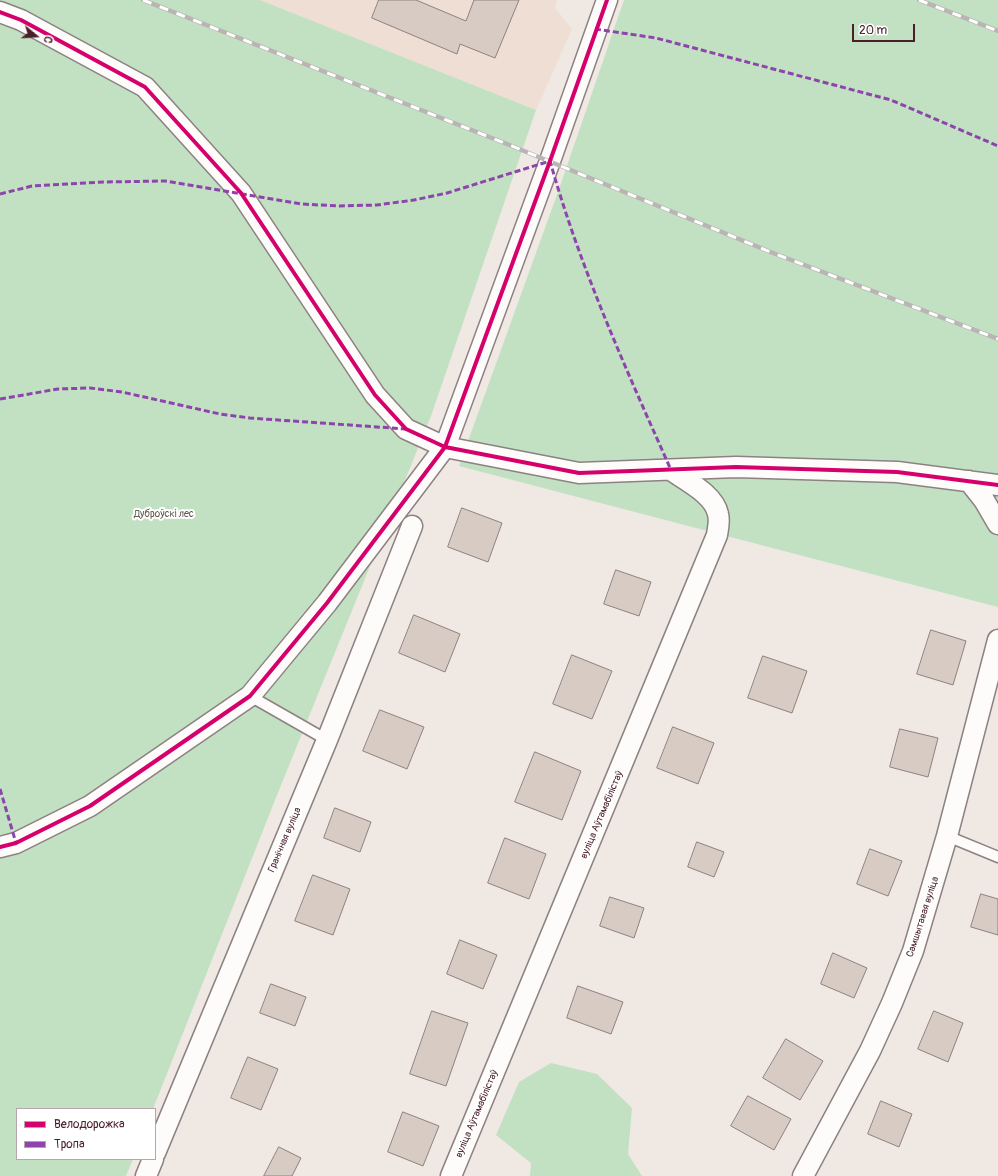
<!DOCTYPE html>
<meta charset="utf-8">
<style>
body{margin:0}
#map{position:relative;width:998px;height:1176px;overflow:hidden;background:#f0e8e3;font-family:Pangolin,sans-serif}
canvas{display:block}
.legend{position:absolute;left:16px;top:1108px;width:140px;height:52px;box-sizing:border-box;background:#fff;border:1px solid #b7a5aa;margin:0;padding:5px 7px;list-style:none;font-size:12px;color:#4a1f2b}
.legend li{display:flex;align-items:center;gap:8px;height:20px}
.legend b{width:20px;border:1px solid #b7a5aa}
.north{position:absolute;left:16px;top:16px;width:40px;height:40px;-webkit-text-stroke:3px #fff;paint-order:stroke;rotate:108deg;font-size:11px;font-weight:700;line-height:16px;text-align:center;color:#4a1f2b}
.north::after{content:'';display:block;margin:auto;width:14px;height:18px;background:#4a1f2b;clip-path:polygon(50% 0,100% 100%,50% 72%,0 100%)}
.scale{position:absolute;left:852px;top:24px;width:63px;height:18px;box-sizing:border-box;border:2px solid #4a1f2b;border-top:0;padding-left:5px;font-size:12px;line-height:14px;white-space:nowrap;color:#4a1f2b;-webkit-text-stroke:3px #fff;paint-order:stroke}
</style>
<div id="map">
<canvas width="998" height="1176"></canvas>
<ul class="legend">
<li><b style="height:5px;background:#d6006c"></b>Велодорожка</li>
<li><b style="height:5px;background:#8e44ad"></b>Тропа</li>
</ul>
<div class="north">С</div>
<div class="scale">20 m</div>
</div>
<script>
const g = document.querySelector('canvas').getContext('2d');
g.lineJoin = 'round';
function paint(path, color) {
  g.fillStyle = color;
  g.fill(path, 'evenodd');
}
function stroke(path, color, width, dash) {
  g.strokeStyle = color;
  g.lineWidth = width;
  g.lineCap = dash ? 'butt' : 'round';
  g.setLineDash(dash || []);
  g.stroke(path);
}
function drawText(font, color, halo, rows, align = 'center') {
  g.font = font + ' Pangolin,sans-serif';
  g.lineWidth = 4;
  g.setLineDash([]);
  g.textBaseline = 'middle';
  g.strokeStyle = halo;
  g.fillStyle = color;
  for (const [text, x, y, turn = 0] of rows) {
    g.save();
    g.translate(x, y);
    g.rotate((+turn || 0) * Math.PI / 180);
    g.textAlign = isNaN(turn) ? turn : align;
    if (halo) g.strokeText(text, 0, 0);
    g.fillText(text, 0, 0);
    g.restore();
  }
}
paint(new Path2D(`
 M260 0H557L555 8 572 29 536 110Z`), '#efded4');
paint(new Path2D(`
 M0 0H260L536 110 431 416 275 800 153 1109H17V1159H133L126 1176H0Z
 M624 0H998V607L459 466 558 192Z
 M551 1063 597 1074 632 1108 628 1154 642 1176H530L531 1163 496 1135 519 1082Z`), '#c1e1c2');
const building = new Path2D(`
 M379 0H416L466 21 474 0H519L495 58 460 44 457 54 372 18Z
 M462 508 502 523 488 562 448 547Z
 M616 570 651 582 639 616 604 604Z
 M414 615 460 634 445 672 399 653Z
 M931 630 966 641 953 685 917 674Z
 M572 655 612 671 592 719 553 704Z
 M763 656 807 671 792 713 748 698Z
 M380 710 424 727 407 769 363 751Z
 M673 727 714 743 698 784 657 768Z
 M900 729 938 738 928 777 890 767Z
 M535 752 581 771 562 820 515 802Z
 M335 808 371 822 360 852 324 838Z
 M505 838 546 854 529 899 488 883Z
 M697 842 724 852 714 877 688 867Z
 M870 849 902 861 888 896 857 884Z
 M313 875 350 889 333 935 295 921Z
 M981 894 998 899V935L971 927Z
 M610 897 644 908 634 938 600 926Z
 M460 940 497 955 483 989 447 974Z
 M833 953 867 968 854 998 821 984Z
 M271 984 306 997 295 1026 260 1013Z
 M578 986 623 1002 611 1034 567 1018Z
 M432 1011 468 1023 446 1086 410 1074Z
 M934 1011 963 1023 948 1062 918 1049Z
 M786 1039 823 1061 800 1100 763 1078Z
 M248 1057 278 1069 261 1110 231 1098Z
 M748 1096 791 1119 774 1150 731 1126Z
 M881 1101 912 1114 899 1147 868 1134Z
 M403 1112 439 1126 423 1166 388 1152Z
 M279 1147 301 1158 292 1176H264Z`);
paint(building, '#d8cbc3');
stroke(building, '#8d8181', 1);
const service = new Path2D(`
 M250 696 327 740
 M947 836 998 857`);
const minor = new Path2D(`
 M0 12 21 20 145 87 241 193 375 395 406 429 445 447 579 473 736 467 897 472 998 485
 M969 481 984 500 998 524
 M0 847 16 843 90 806 250 696 327 603 445 447 550 161 607 0
 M155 1153 327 740 412 526
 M146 1176 153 1159
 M451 1176 717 535C718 528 720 521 718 514 714 494 686 481 671 470
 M803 1176 870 1051 892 1003 913 951 947 836 998 640`);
stroke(service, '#8d8181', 13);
stroke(minor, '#8d8181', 23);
stroke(service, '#fdfcfb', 10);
stroke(minor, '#fdfcfb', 20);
const rail = new Path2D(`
 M143 0 507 144 773 253 998 339
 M919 0 998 31`);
stroke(rail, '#bab4b5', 4.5);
stroke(rail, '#fff', 3, [9]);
stroke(new Path2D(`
 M595 29 656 38 891 100 998 146
 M0 194 32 186 104 182 165 181 301 204 339 206 377 205 414 200 447 193 550 161C580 268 626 369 671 470
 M0 399 58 389 90 388 122 392 220 414 250 418 406 429
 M0 789 16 843`), '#8e44ad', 3, [6, 3]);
stroke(new Path2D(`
 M0 12 21 20 145 87 241 193 375 395 406 429 445 447 579 473 736 467 897 472 998 485
 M0 847 16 843 90 806 250 696 327 603 445 447 550 161 607 0`), '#d6006c', 4);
drawText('10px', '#625850', '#fff', [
 ["Дуброўскі лес",164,514]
]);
drawText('10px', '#4a1f2b', '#fff', [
 ["вуліца Аўтамабілістаў",602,815,-67],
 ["Гранічная вуліца",285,840,-67],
 ["Самшытавая вуліца",923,917,-72],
 ["вуліца Аўтамабілістаў",477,1114,-67]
]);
</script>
